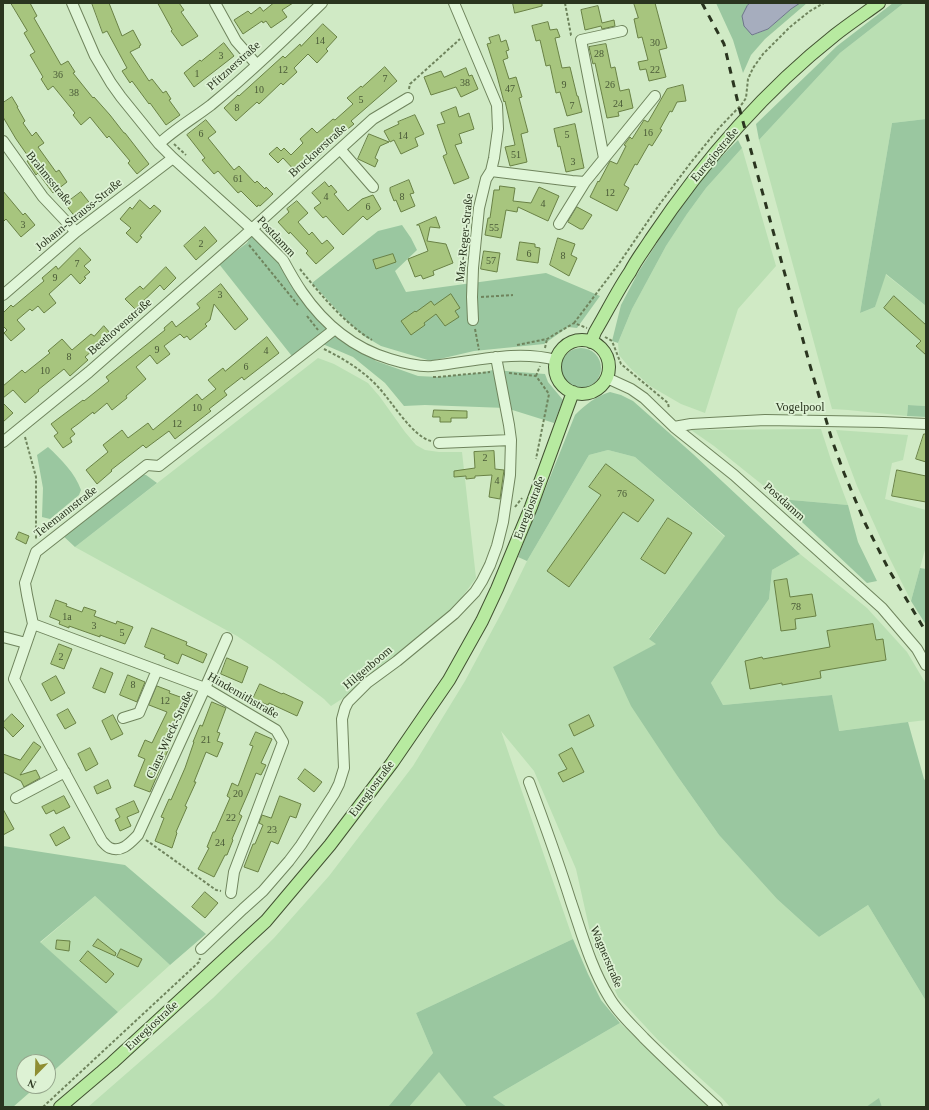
<!DOCTYPE html>
<meta charset="utf-8">
<style>
body{margin:0}
#map{position:relative;width:929px;height:1110px;overflow:hidden;background:#d0eac5;font-family:Georgia,serif}
canvas{display:block}
.frame{position:absolute;inset:0;border:4px solid #2a351f;pointer-events:none}
.north{position:absolute;left:16px;top:1054px;width:40px;height:40px;box-sizing:border-box;background:#ddf2d4;border:1px solid #95a68c;border-radius:50%;rotate:203deg;font-size:11px;font-weight:700;line-height:16px;text-align:center;color:#2a351f}
.north::after{content:'';display:block;margin:auto;width:14px;height:18px;background:#8e8e32;clip-path:polygon(50% 0,100% 100%,50% 72%,0 100%)}
</style>
<div id="map">
<canvas width="929" height="1110"></canvas>
<div class="frame"></div>
<div class="north">N</div>
</div>
<script>
const g = document.querySelector('canvas').getContext('2d');
g.lineJoin = 'round';
function paint(path, color) {
  g.fillStyle = color;
  g.fill(path, 'evenodd');
}
function stroke(path, color, width, dash) {
  g.strokeStyle = color;
  g.lineWidth = width;
  g.lineCap = dash ? 'butt' : 'round';
  g.setLineDash(dash || []);
  g.stroke(path);
}
function drawText(font, color, halo, rows, align = 'center') {
  g.font = font + ' Georgia,serif';
  g.lineWidth = 3.5;
  g.setLineDash([]);
  g.textBaseline = 'middle';
  g.strokeStyle = halo;
  g.fillStyle = color;
  for (const [text, x, y, turn = 0] of rows) {
    g.save();
    g.translate(x, y);
    g.rotate((+turn || 0) * Math.PI / 180);
    g.textAlign = isNaN(turn) ? turn : align;
    if (halo) g.strokeText(text, 0, 0);
    g.fillText(text, 0, 0);
    g.restore();
  }
}
paint(new Path2D(`
 M904 3H926V119L892 123 860 313 875 307 885 274 926 306V406L908 405 907 416 848 410 832 409 759 140 840 53Z
 M742 148 776 266 738 309 705 413 681 404 650 386 629 367 619 355 618 343 632 309 666 246 687 214 706 188Z
 M318 358 334 364 368 383 380 397 405 432 416 445 425 450 439 452H462L476 578 457 604 430 627 362 681 345 697 331 706 324 699 274 661 237 636 75 547Z
 M821 429 831 460 848 505 780 499 714 446 691 430Z
 M836 430 908 435 903 460 892 463 885 499 926 510V546L911 601 889 557 857 486Z
 M608 450 635 457 725 537 649 638 657 644 614 667 678 777 719 835 777 899 819 937 868 905 926 1001V1107H882L879 1099 866 1107H730L722 1098 658 1040 618 997 591 936 576 869 534 771 501 731 573 939 416 1013 433 1053 388 1107H88L213 998 274 938 329 876 413 766 465 681 503 610 527 561 589 455Z
 M800 554 867 608 907 652 926 684V720L838 731 832 695 723 705 711 683 769 599 772 570Z
 M95 896 170 965 118 1012 40 943Z
 M620 1023 710 1107H507L493 1097Z
 M439 1071 467 1107H409Z`), '#badfb3');
paint(new Path2D(`
 M716 3H750L747 6 753 35 768 29 791 9 800 3H807L765 39 751 55 743 73 733 40Z
 M893 3H904L840 53 759 140 756 124 837 46Z
 M926 119V306L886 274 875 307 860 313 892 123Z
 M738 140 742 148 706 188 687 214 666 246 632 309 620 338 618 343 612 341 621 305 639 271 678 210 710 168Z
 M402 225 411 238 417 250 395 271 406 292 546 273 600 296 577 328 568 327 544 344 474 351 431 361 381 346 364 336 346 320 312 283 378 231Z
 M254 231 335 329 358 348 376 361 418 376 438 377 480 373 493 370 545 374 548 382 563 400 554 423 506 408 425 405 404 406 385 383 353 357 318 342 295 360 219 264 247 243Z
 M561 368a20 20 0 1 1 40 0a20 20 0 1 1-40 0Z
 M610 392 621 395 633 401 693 454 800 554 772 570 769 599 711 683 723 705 832 695 839 731 908 722 924 779 926 781V1001L868 905 819 937 777 899 719 835 678 777 631 706 613 667 656 644 649 639 725 536 635 457 608 450 589 455 527 561 518 557 575 415C585 405 596 396 610 392Z
 M908 405 926 406V417L907 416Z
 M48 447C61 459 75 473 81 490L79 495 50 519 42 517 43 488 37 455Z
 M137 473 146 475 157 483 75 547 60 533Z
 M780 499 848 505 858 542 877 581 867 583 803 523Z
 M920 568 926 569V625L911 601Z
 M3 846 125 865 206 934 170 965 95 896 40 942 118 1012 48 1076V1062H24V1086H37L13 1107H3Z
 M573 939 588 974 601 1000 620 1023 493 1097 507 1107H467L439 1072 409 1107H388L433 1053 416 1013Z
 M879 1098 882 1107H866Z`), '#9ac7a0');
const water = new Path2D(`
 M750 3H800L791 9 768 29 752 35 744 26 742 16 747 6Z`);
paint(water, '#a6adbe');
stroke(water, '#6e758b', 1);
const building = new Path2D(`
 M11 3H30L37 16 34 18 61 65 68 61 75 72 73 73 93 98 94 97 110 115 124 133H125L149 164 137 174 128 163 130 161 109 136 107 138 90 117 81 125 73 115 75 113 53 86 48 90 41 79 43 77 30 55 35 52 24 33 27 31Z
 M92 3H109L122 36 133 30 141 45 139 46 140 47 130 52 149 81 152 79 163 93 166 91 171 99 169 100 180 115 166 125 150 103 149 104 132 81 130 83 122 71 127 68 107 31 103 33Z
 M158 3H179L184 10 181 12 198 36 182 46 171 31 172 30Z
 M274 3H293L282 10 287 17 271 28 266 21 263 23 262 21 243 34 234 20 248 11 251 14 260 7 263 11Z
 M513 3H542V6L515 13Z
 M634 3H655L667 48 659 50 666 77 649 81 646 69 640 70 638 62 648 60 642 37 638 38 634 19 638 18Z
 M598 6 602 23 614 20 615 26 602 29 601 26 585 30 581 10Z
 M548 22 550 30 557 29 560 37 555 38 562 68 570 67 577 96H578L582 112 567 116 560 92 556 93 550 65 546 66 540 40 536 41 532 26Z
 M323 24 337 37 326 49 328 51 317 63 308 54 294 68 297 72 283 85 281 83 259 104 257 102 236 121 224 108 238 95 239 96 283 56 285 58 300 44 301 46Z
 M499 35 501 42 506 40 509 50 506 51 508 58 503 60 509 79 516 77 522 97 519 98 528 132 521 134 527 162 510 166 505 147 515 145 505 101 504 102 496 72 487 44 491 43 489 38Z
 M224 43 234 56 194 87 184 73 200 60 201 61Z
 M606 44 611 68 615 67 620 91 629 89 633 108 618 112 619 116 607 118 595 63 593 64 589 47Z
 M385 67 397 81 351 121 354 124 344 132 343 131 327 145 329 147 317 158 316 157 298 174 283 158 278 163 269 154 277 147 281 151 284 148 291 155 303 143 300 139 312 128 317 133 333 119 335 120 353 104 347 98 361 86 362 87Z
 M466 68 469 76 472 75 478 89 461 97 456 87 431 95 424 77 441 71 444 77Z
 M683 85 686 101 677 102 672 112 670 111 660 129 662 130 652 146 649 144 637 165 635 164 624 185 629 188 617 211 590 197 598 181 599 182 609 163 610 161 617 164 626 146 624 145 630 137 632 139 644 120 648 122 667 89Z
 M12 97 18 107H17L25 121 23 123 32 136 36 132 44 143 38 147 56 172 59 170 67 182 53 193 38 173 36 175 27 161 30 159 16 139 3 117V103Z
 M456 107 459 117 469 113 474 129 459 134 462 143 455 145 469 178 454 184 443 156 447 154 437 125 445 123 441 113Z
 M415 115 424 134 415 138 418 146 401 154 394 140 390 142 384 131 399 124 398 122Z
 M206 120 216 132 208 138 234 170 239 166 255 183 257 181 265 189 266 187 273 194 260 206 258 205 257 207 241 191 238 193 218 171 214 174 202 160 205 158 187 135Z
 M575 124 584 168 566 172 560 146 558 147 554 129Z
 M369 134 389 142 380 146 375 158 378 160 375 167 358 159Z
 M409 180 414 193 410 194 415 206 401 212 396 200 394 201 390 191V188Z
 M325 182 329 187 331 185 337 192 334 194 348 211 362 199 373 195 381 209 367 220 363 216 343 235 326 216 323 218 314 208 321 203 312 193Z
 M500 186 515 188 513 201 531 203 539 187 559 196 548 221 518 207 517 212 506 210 501 238 485 235 488 218H490L494 190H499Z
 M3 191 23 215 25 213 35 225 21 237 6 219 3 222Z
 M81 192 92 206 76 218 65 204Z
 M140 200 150 209 154 205 161 211 140 236 142 237 137 243 126 233 131 228 120 219 130 207 132 209Z
 M297 201 308 213 298 222 309 235 312 232 322 244 327 240 334 248 316 264 306 253 308 251 290 232 289 234 278 222 289 212 287 209Z
 M577 207 592 215 583 229H580L568 222Z
 M436 217 440 228 430 227 427 241 446 244 453 263 433 271 434 275 423 279 421 275 415 277 408 259 428 251 419 225H417Z
 M205 227 217 241 196 260 184 246Z
 M558 238 575 244 571 255 577 258 569 276 550 265Z
 M520 242 535 244V247L540 248 538 263 517 260Z
 M80 248 91 260 84 266 90 272 84 277 86 278 80 284 71 274 49 294 56 303 44 313 38 306 32 311 30 309 17 320 25 329 11 341 4 333 7 330 3 326V313L11 305 13 307 44 281 42 278 56 266 58 269Z
 M484 251 500 253 497 272 481 269Z
 M393 254 396 262 376 269 373 260Z
 M166 267 176 278 164 290 160 285 135 309 125 299 140 286 143 289Z
 M221 284 248 319 235 330 214 304 210 320 205 324 207 326 190 340 187 336 184 338 180 334 164 346 170 354 157 364 150 355 136 367 146 379 126 396 127 398 112 410 107 403 94 414 93 412 78 424 71 429 75 434 70 438 72 442 63 448 54 436 58 433 51 424 83 400 84 401 109 381 106 377 165 330 164 328 172 321 176 327 200 308 197 304Z
 M451 294 460 308 455 311 459 317 445 326 436 314 424 323 425 325 411 335 401 321 415 311 416 312 431 301 434 305Z
 M894 296 926 325V355L916 346 921 341 884 308Z
 M104 326 111 334 85 357 88 360 70 376 64 369 38 390 39 391 25 403 13 390 3 398V386L22 370 25 373 50 353 48 351 62 339 72 350 91 334 94 336Z
 M267 337 279 353 244 380 242 377 224 391 227 395 209 409 211 411 175 439 169 431 146 448 143 445 111 470 112 471 97 484 86 470 108 452 103 445 122 430 128 438 148 423 153 430 197 394 202 400 216 389 208 380 223 368 225 371Z
 M3 403 13 413 3 422Z
 M434 410 467 411V418H451V422H440V417H433Z
 M924 434H926V462L916 459Z
 M494 451 495 469 504 470 500 499 489 497 492 475 475 476V478L466 479V476L454 477V471L475 468 474 452Z
 M606 464 654 500 638 522 623 512 569 587 547 571 601 495 589 487Z
 M897 470 926 476V502L892 496Z
 M668 518 692 533 665 574 641 559Z
 M19 532 29 536 26 544 16 539Z
 M787 579 790 597 812 594 816 616 795 619 796 629 781 631 774 581Z
 M56 600 67 604 66 606 82 612 84 607 96 611 94 616 116 624 117 621 133 627 125 644 100 635V637L69 626V628L59 624 60 621 50 617Z
 M873 624 876 640 883 639 886 660 820 671 821 678 782 685V683L750 689 745 661 762 657 763 659 830 647 827 631Z
 M152 628 187 642 186 645 207 654 203 663 182 654 178 664 164 658 165 655 145 647Z
 M59 644 72 649 64 669 51 664Z
 M227 658 248 667 242 683 221 674Z
 M101 668 113 673 105 693 93 688Z
 M128 675 145 682 137 702 120 695Z
 M56 676 65 693 51 701 42 684Z
 M260 684 282 694 283 693 303 702 297 716 269 703 268 705 253 699Z
 M157 686 170 691 169 693 183 698 174 722 178 724 168 747 169 748 150 792 134 786 145 759 138 756 145 740 152 743 167 712 149 705Z
 M212 702 226 708 217 732 220 733 217 741 223 743 217 757 206 752 194 782H196L185 806 187 807 176 832 177 833 172 848 155 841 164 818 161 817 169 799 171 800 185 768 194 742H193L200 725 202 726Z
 M68 709 76 723 65 729 57 715Z
 M12 714 24 726 13 737 3 726V723Z
 M113 715 123 734 111 740 102 721Z
 M589 715 594 726 574 736 569 725Z
 M256 732 272 739 261 763 266 765 261 775 256 773 249 791 239 814 242 816 232 839 233 840 227 855H225L214 877 198 869 209 848 207 847 213 832H215L230 798 227 796 232 783 238 786 253 746 250 745Z
 M34 742 41 747 20 775 36 770 40 778 24 787 21 781 3 772V754L20 760Z
 M90 748 98 764 86 771 78 754Z
 M572 748 584 772 563 782 558 773 567 769 559 755Z
 M305 769 322 782 314 792 298 779Z
 M108 780 111 788 97 794 94 787Z
 M64 796 70 807 56 814 54 810 46 814 42 807Z
 M280 796 301 804 296 818 290 816 278 844 271 841 258 872 244 867 253 844H255L263 825 259 823 262 815 271 818Z
 M134 801 139 812 127 817 131 826 120 831 115 820 120 817 116 809Z
 M3 809 14 829 3 835Z
 M64 827 70 838 56 846 50 835Z
 M205 892 218 903 205 918 192 907Z
 M98 939 116 953 115 956 93 946Z
 M57 940 70 941 69 951 56 949Z
 M121 949 142 959 138 967 117 957Z
 M88 951 114 974 106 983 80 961Z`);
paint(building, '#a7c57e');
stroke(building, '#698145', 1);
const minor = new Path2D(`
 M72 3 95 56 111 83 121 97 159 144 173 158 254 231 283 260C289 271 295 282 302 292 324 324 353 348 390 359 403 363 418 367 432 366 473 362 515 349 556 360
 M215 3 236 41 257 65
 M454 3 497 105 498 129 494 158 491 171 486 179 479 208 473 268 472 297 473 320
 M3 141 43 197 76 232
 M159 144C175 129 194 118 211 105 250 73 286 38 322 3
 M340 149 373 187
 M604 158 581 40 622 31
 M491 171 572 181 585 182
 M559 224 585 182 655 96
 M3 295 76 232 173 158
 M607 378 631 389 644 398 674 427 734 475 882 608 917 649 926 665
 M674 427 691 424 765 420 882 422 926 424
 M3 442 89 372 243 237 373 119 408 98
 M439 443 511 440 509 425 496 357
 M33 624 205 688 276 730 283 742 234 872 231 893
 M3 637 26 643
 M227 638 205 688 138 835C131 842 122 853 110 848 107 847 104 843 102 841L14 679 33 624 27 595 25 583 36 552 147 465 159 466 335 329
 M123 718 139 713 157 670
 M529 782C544 822 558 861 571 902 582 934 591 968 609 997 618 1013 632 1025 644 1038 668 1062 692 1084 717 1107
 M16 798 65 772
 M201 949 243 909 263 891 289 861 301 845 334 794 339 784 344 768 342 719 345 708 348 702 367 683 397 661 454 614 475 592 482 581 490 565 497 546 503 522 510 475 511 440`);
const major = new Path2D(`
 M555 367a27 27 0 1 1 54 0a27 27 0 1 1-54 0Z
 M591 342 595 332C607 312 617 291 630 272 636 260 644 250 651 239 702 163 763 92 835 35 849 24 864 14 879 3
 M60 1107 112 1063 266 921 330 845 392 763 449 680 482 621 497 589 531 507 573 392`);
stroke(minor, '#6f845d', 12);
stroke(major, '#425231', 14);
stroke(new Path2D(`
 M565 3 571 35 573 36
 M409 89 410 84 460 39
 M174 144 186 155
 M249 245 298 305
 M300 269C320 294 345 324 372 340
 M481 297 513 295
 M307 316 318 330
 M574 323 618 265 659 205 692 161 719 128 742 104 746 98 748 79 753 68 763 54 790 27 810 11 824 3
 M475 329 479 350
 M605 337 612 341 621 364 668 403 669 409
 M517 345 547 339 574 323 587 328
 M545 348 547 339
 M324 349C344 359 364 371 379 388 393 403 412 436 431 441
 M509 373 536 376 549 394 536 459
 M536 376 540 366
 M433 377H438L490 372
 M25 437 36 477V539
 M515 507 522 498
 M146 840 216 890 221 891
 M43 1107 199 962 200 958`), '#6f845d', 2, [3, 2]);
stroke(minor, '#e0f6d8', 10);
stroke(major, '#b7eaa0', 12);
stroke(new Path2D(`
 M702 3 724 44 739 107 809 362 832 440 844 473 865 523 889 570 926 632`), '#2a351f', 3, [7, 7]);
drawText('10px', '#495937', null, [
 ["14",320,41],
 ["30",655,43],
 ["28",599,54],
 ["3",221,56],
 ["12",283,70],
 ["22",655,70],
 ["1",197,74],
 ["36",58,75],
 ["7",385,79],
 ["38",465,83],
 ["9",564,85],
 ["26",610,85],
 ["47",510,89],
 ["10",259,90],
 ["38",74,93],
 ["5",361,100],
 ["24",618,104],
 ["7",572,106],
 ["8",237,108],
 ["16",648,133],
 ["6",201,134],
 ["5",567,135],
 ["14",403,136],
 ["51",516,155],
 ["3",573,162],
 ["61",238,179],
 ["12",610,193],
 ["4",326,197],
 ["8",402,197],
 ["4",543,204],
 ["6",368,207],
 ["3",23,225],
 ["55",494,228],
 ["2",201,244],
 ["6",529,254],
 ["8",563,256],
 ["57",491,261],
 ["7",77,264],
 ["9",55,278],
 ["3",220,295],
 ["9",157,350],
 ["4",266,351],
 ["8",69,357],
 ["6",246,367],
 ["10",45,371],
 ["10",197,408],
 ["12",177,424],
 ["2",485,458],
 ["4",497,481],
 ["76",622,494],
 ["78",796,607],
 ["1a",67,617],
 ["3",94,626],
 ["5",122,633],
 ["2",61,657],
 ["8",133,685],
 ["12",165,701],
 ["21",206,740],
 ["20",238,794],
 ["22",231,818],
 ["23",272,830],
 ["24",220,843]
]);
drawText('12px', '#2a351f', '#ddf2d4', [
 ["Pfitznerstraße",234,66,-42],
 ["Brucknerstraße",318,151,-42],
 ["Euregiostraße",715,155,-50],
 ["Brahmsstraße",49,179,51],
 ["Johann-Strauss-Straße",79,215,-39],
 ["Postdamm",276,237,47],
 ["Max-Reger-Straße",465,238,-84],
 ["Beethovenstraße",120,327,-41],
 ["Vogelpool",800,408],
 ["Postdamm",784,502,42],
 ["Euregiostraße",530,508,-69],
 ["Telemannstraße",66,512,-38],
 ["Hilgenboom",368,668,-40],
 ["Hindemithstraße",243,696,30],
 ["Clara-Wieck-Straße",170,735,-65],
 ["Euregiostraße",372,789,-53],
 ["Wagnerstraße",606,957,67],
 ["Euregiostraße",152,1026,-43]
]);
</script>
